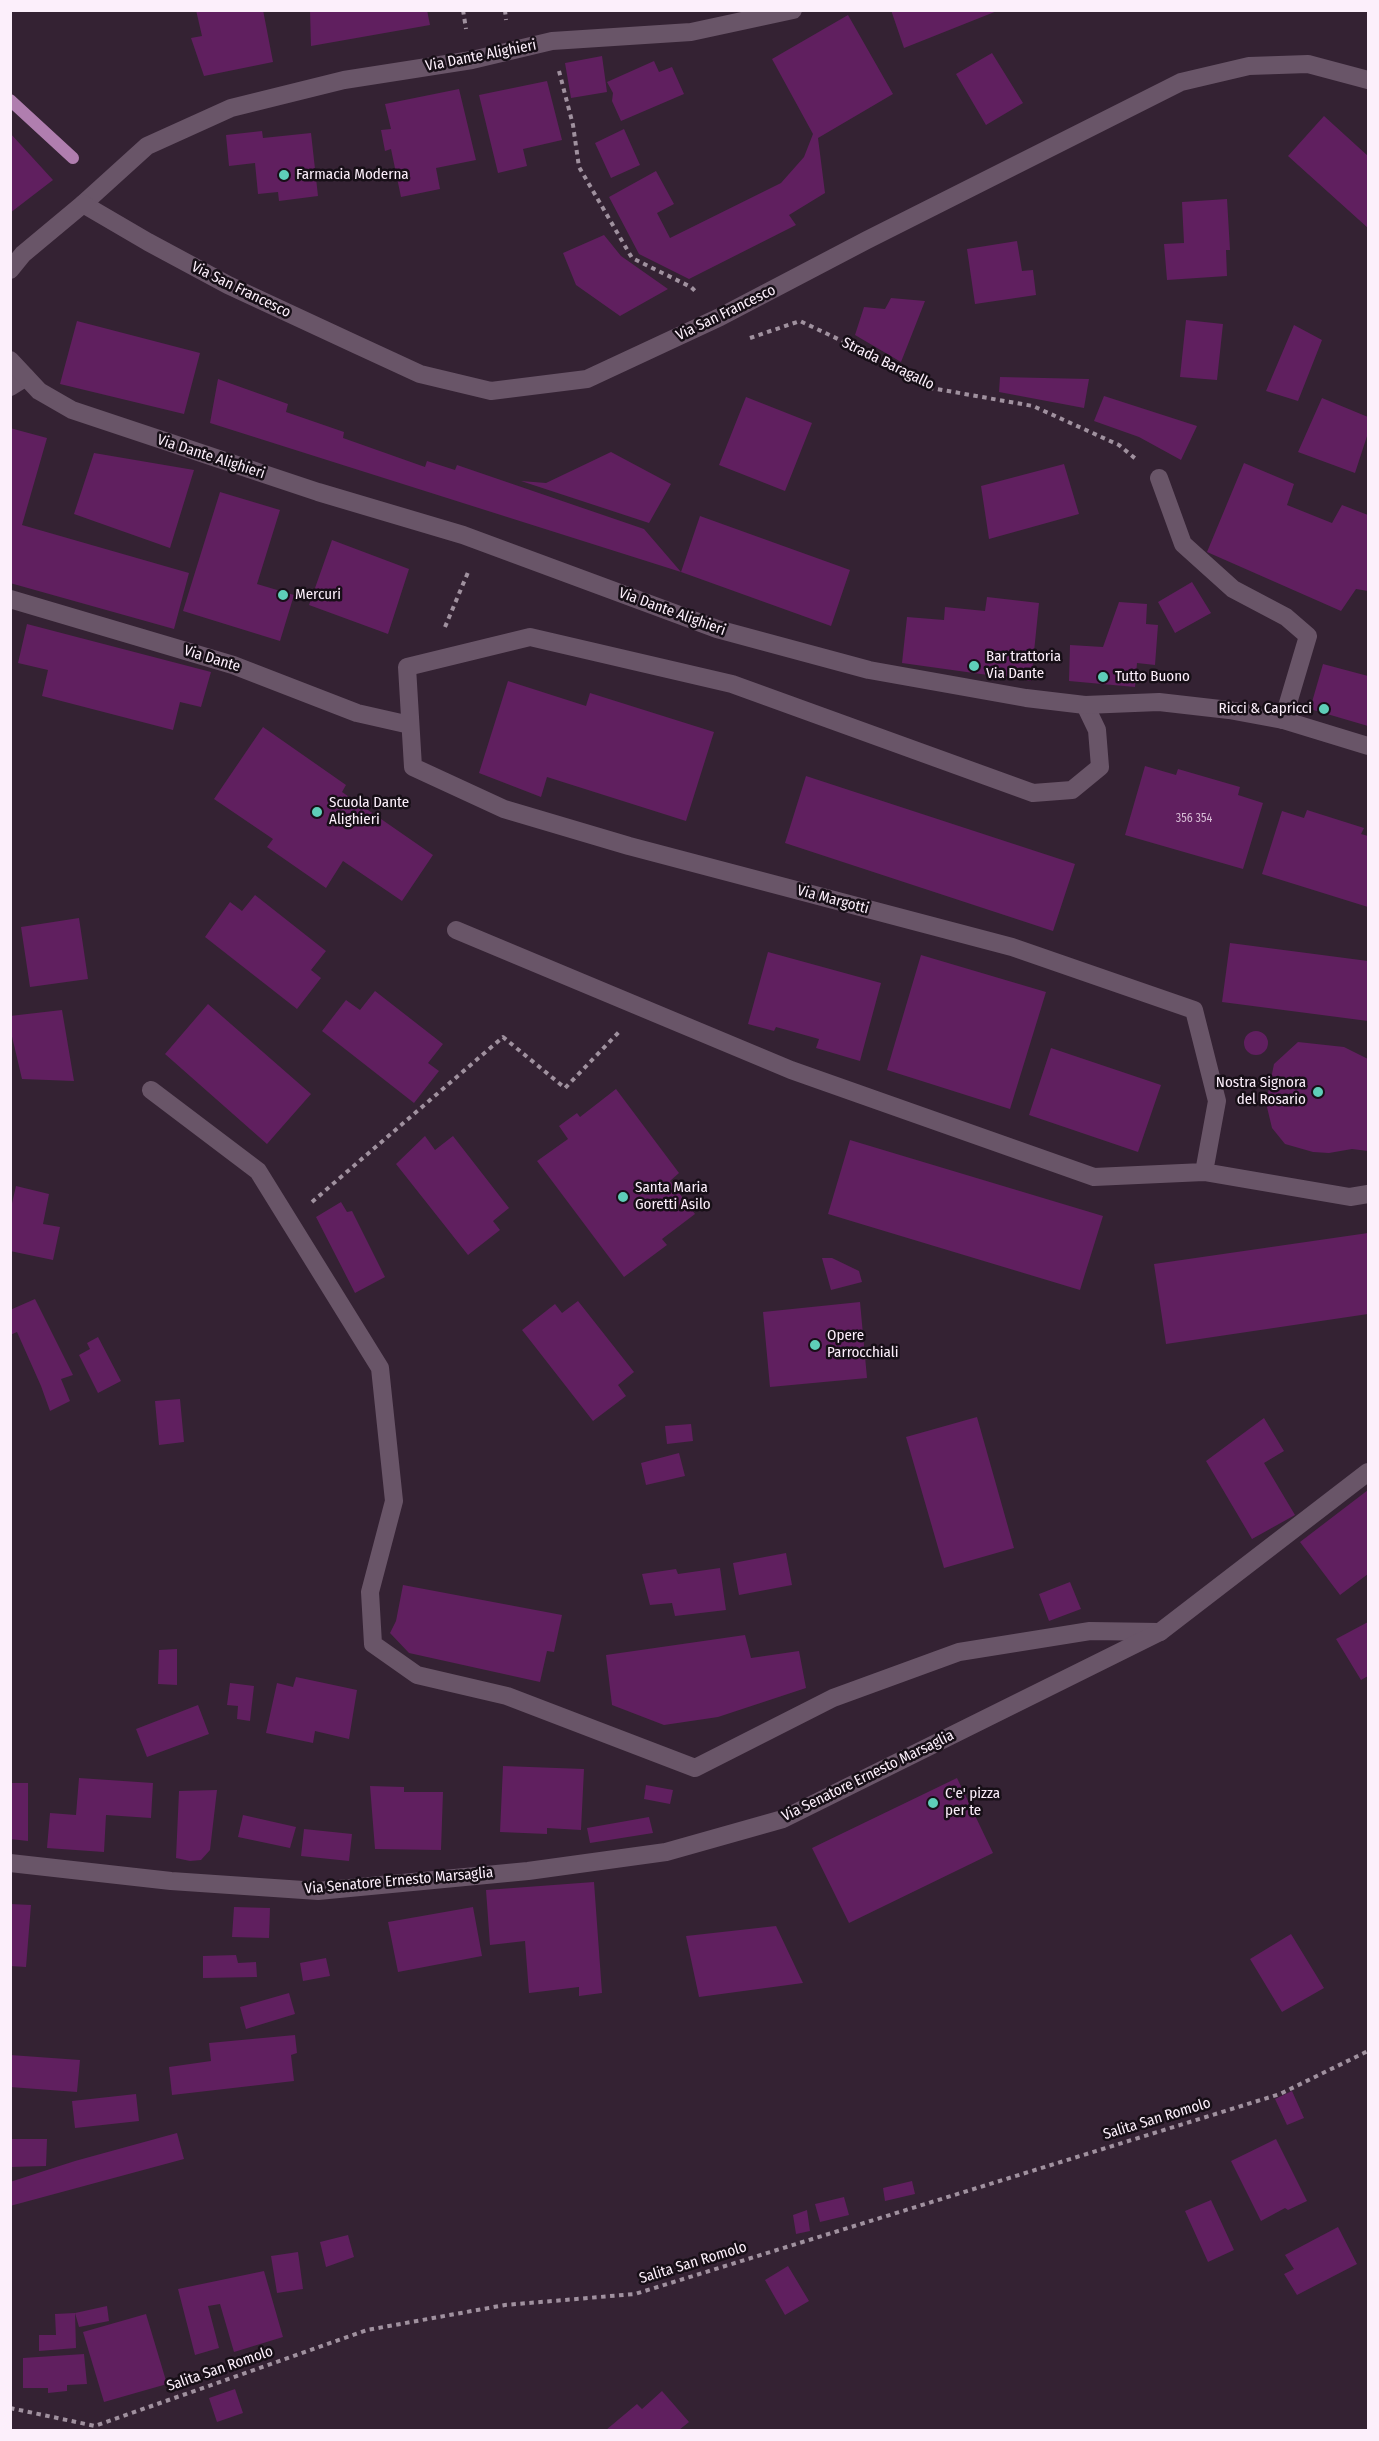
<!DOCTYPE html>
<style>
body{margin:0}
#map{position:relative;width:1379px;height:2441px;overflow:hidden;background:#342233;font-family:"Fira Sans Condensed",sans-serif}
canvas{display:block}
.frame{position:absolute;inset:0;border:12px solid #fceffb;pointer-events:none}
</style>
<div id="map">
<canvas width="1379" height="2441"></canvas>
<div class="frame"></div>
</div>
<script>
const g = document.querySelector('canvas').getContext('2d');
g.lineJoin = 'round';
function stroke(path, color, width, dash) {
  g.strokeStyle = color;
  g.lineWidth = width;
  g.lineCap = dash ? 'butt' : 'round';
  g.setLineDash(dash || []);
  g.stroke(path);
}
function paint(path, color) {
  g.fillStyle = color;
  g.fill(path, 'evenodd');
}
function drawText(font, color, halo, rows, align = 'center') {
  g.font = font + ' "Fira Sans Condensed",sans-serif';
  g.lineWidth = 5;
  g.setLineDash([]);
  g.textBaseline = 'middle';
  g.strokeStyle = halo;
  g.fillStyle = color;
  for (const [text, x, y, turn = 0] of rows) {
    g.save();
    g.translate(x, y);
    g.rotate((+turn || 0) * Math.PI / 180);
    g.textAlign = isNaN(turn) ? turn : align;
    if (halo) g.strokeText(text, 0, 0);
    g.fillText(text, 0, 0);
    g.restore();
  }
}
stroke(new Path2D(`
 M10 100 73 158`), '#b07eaf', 12);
paint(new Path2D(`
 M196 10H263L273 62 204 76 191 38 202 36Z
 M310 10H427L430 25 311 46Z
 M891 10H997V11L904 48Z
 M848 15 893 94 818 138 825 193 789 215 796 225 689 279 639 254 609 197 656 171 674 204 657 213 670 238 781 183 804 157 813 134 772 59Z
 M992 53 1023 103 986 125 956 74Z
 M602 56 607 92 571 98 565 63Z
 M654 61 659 72 672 67 684 94 621 121 612 101 613 93 607 82Z
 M547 81 562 140 523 149 527 166 498 173 479 95Z
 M459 89 476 160 436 168 440 189 401 197 391 149 385 151 381 130 391 129 385 104Z
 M1324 116 1368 156V228L1288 156Z
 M624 129 640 165 611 178 595 143Z
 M262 131 263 138 311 133 318 196 279 201 278 192 258 194 255 163 229 166 226 135Z
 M10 133 53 180 10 213Z
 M1227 199 1230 250H1226L1227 276 1167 280 1164 244 1184 243 1182 202Z
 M604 235 621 256 668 289 620 316 576 285 563 253Z
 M1017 241 1022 271 1033 270 1036 295 975 304 967 249Z
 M891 298 925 301 901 362 855 335 864 307 885 309Z
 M1186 320 1223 324 1217 380 1180 377Z
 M77 321 200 353 184 414 60 384Z
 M1294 325 1322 340 1298 401 1266 391Z
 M1000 377 1089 379 1084 408 999 392Z
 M218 379 288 404 286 412 344 432 343 438 425 467 427 461 455 470 457 465 644 529 681 572 210 423Z
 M1104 396 1197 426 1181 460 1139 437 1094 421Z
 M746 397 812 423 785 491 719 465Z
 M1322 398 1368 417V433L1355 473 1298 452Z
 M10 428 47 438 22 525 189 573 174 629 10 583Z
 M611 452 671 484 649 523 521 481 546 483Z
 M94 453 194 470 170 548 74 514Z
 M1244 463 1294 484 1287 505 1332 523 1342 505 1368 515V591L1356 589 1341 611 1207 552Z
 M1064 464 1079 514 989 539 981 486Z
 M220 492 280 510 257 584 294 595 280 641 183 611Z
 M700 516 850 570 831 626 681 572Z
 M332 540 409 569 388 634 309 605Z
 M1192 582 1211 613 1175 633 1158 602Z
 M987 597 1039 603 1031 681 902 663 907 617 944 620 945 607 985 611Z
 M1119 602 1147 604 1146 624 1158 625 1155 665 1137 663 1135 687 1069 681 1070 645 1103 647Z
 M27 624 211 672 201 707 180 702 173 730 42 696 48 670 18 663Z
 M1323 664 1368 676V726L1310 709Z
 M508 681 586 706 590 693 714 732 686 821 547 777 541 797 479 773Z
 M263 727 346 785 342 792 433 855 402 901 343 861 326 888 267 847 273 839 214 799Z
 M1145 766 1176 775 1178 769 1240 787 1238 795 1263 803 1243 869 1125 835Z
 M806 776 1075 864 1053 931 785 843Z
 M1307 810 1364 828 1361 834 1368 836V907L1262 874 1282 811 1304 818Z
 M255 895 326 951 311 970 321 978 297 1009 205 937 230 902 242 911Z
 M79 918 88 979 30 987 21 927Z
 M1230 943 1368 961V1021L1222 1002Z
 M768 952 881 983 860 1061 816 1048 819 1039 776 1027 774 1031 748 1024Z
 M921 955 1046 992 1010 1109 887 1070Z
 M375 991 443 1044 428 1063 439 1071 414 1103 322 1031 346 1000 360 1010Z
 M208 1004 311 1094 267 1144 165 1054Z
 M62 1010 74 1081 22 1079 10 1028V1016Z
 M1244 1043a12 12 0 1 1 24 0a12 12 0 1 1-24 0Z
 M1298 1042 1344 1047 1368 1059V1151L1352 1149 1329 1153 1313 1152 1285 1144 1272 1128 1266 1103 1274 1064Z
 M1051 1048 1161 1085 1138 1152 1029 1115Z
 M616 1089 679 1173 670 1181 695 1214 662 1239 667 1245 624 1277 537 1161 568 1139 559 1126 577 1113 580 1117Z
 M425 1136 435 1150 453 1136 509 1208 493 1221 500 1230 468 1255 396 1164Z
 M850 1140 1103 1216 1080 1290 828 1214Z
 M16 1186 49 1194 43 1224 60 1227 53 1260 10 1251V1212Z
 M341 1202 347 1212 352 1211 385 1277 355 1293 316 1217Z
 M1368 1233V1314L1166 1344 1154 1264Z
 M822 1258H832L859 1271 862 1282 831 1290Z
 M35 1299 73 1375 61 1379 70 1401 50 1411 41 1386 17 1332 10 1335V1310Z
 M578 1301 634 1372 618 1385 626 1396 593 1421 522 1330 555 1304 562 1313Z
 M860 1302 867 1378 770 1387 763 1312Z
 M98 1337 121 1381 98 1393 79 1355 90 1349 87 1343Z
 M180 1399 184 1442 159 1445 155 1401Z
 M977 1417 1014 1548 944 1568 906 1437Z
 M1264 1418 1284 1451 1264 1463 1295 1515 1252 1539 1206 1461Z
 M691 1424 693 1441 667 1444 665 1426Z
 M679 1453 685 1476 646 1485 641 1463Z
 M1368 1490V1574L1340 1595 1300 1542Z
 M786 1553 792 1585 739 1595 733 1563Z
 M720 1568 726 1610 675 1616 672 1603 650 1605 642 1574 676 1569 678 1574Z
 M1070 1582 1081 1609 1049 1621 1039 1594Z
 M403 1585 562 1615 554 1652 547 1651 540 1682 409 1653 390 1633 396 1621Z
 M1368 1622V1676L1361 1680 1336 1639Z
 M745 1635 751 1658 799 1651 806 1688 718 1717 664 1725 612 1705 606 1655Z
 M177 1649V1685L158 1684 159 1650Z
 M296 1677 357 1690 349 1739 315 1731 313 1743 266 1733 277 1683 293 1687Z
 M230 1683 254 1686 250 1721 237 1719 238 1706 227 1705Z
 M198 1705 209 1734 147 1757 136 1729Z
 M503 1766 584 1769 581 1830 547 1828V1834L500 1832Z
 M79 1778 153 1783 151 1818 106 1815 104 1852 47 1848 50 1813 76 1815Z
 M957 1778 993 1853 849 1923 812 1848Z
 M10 1783H28V1841L10 1839Z
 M646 1785 673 1790 670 1804 644 1799Z
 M370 1786 404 1787V1792H443L441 1850 375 1849Z
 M217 1790 210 1850 201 1860 190 1861 176 1858 179 1791Z
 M243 1815 296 1827 290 1848 238 1837Z
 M649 1817 653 1833 590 1843 587 1828Z
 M304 1829 352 1834 349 1861 301 1856Z
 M594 1882 602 1993 579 1996V1987L529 1993 525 1941 490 1945 486 1890Z
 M10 1904 31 1905 26 1967 10 1966Z
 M234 1907 270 1908 269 1938 232 1937Z
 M473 1907 482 1956 398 1972 388 1922Z
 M776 1926 803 1983 699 1997 686 1936Z
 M1291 1934 1324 1988 1282 2012 1250 1959Z
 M236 1955 238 1963 256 1962 257 1977 203 1978V1956Z
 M326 1958 330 1976 303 1981 300 1963Z
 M289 1993 295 2014 246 2029 240 2007Z
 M295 2035 297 2053 291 2055 294 2081 172 2095 169 2067 211 2061 209 2043Z
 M10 2055 80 2060 77 2092 10 2087Z
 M1292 2091 1304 2118 1287 2125 1275 2099Z
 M136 2094 139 2121 75 2128 72 2101Z
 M177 2133 184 2159 10 2206V2182L75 2161Z
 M10 2139H47L46 2166 10 2167Z
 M1276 2139 1307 2201 1288 2210 1285 2208 1261 2221 1231 2161Z
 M912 2181 915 2194 885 2201 883 2188Z
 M844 2197 849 2215 820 2222 815 2204Z
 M1211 2200 1234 2250 1208 2262 1185 2211Z
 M807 2210 810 2231 796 2234 793 2215Z
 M1338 2227 1357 2264 1297 2295 1284 2274 1294 2269 1285 2255Z
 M348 2235 354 2257 326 2267 320 2242Z
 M298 2252 303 2289 277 2293 271 2256Z
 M788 2266 809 2301 785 2315 765 2280Z
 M264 2271 283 2337 234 2352 220 2304 208 2306 219 2348 195 2355 178 2289Z
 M107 2306 109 2321 79 2327 75 2313Z
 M75 2313 76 2348 39 2351V2335H56L55 2314Z
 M146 2314 167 2384 104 2402 83 2332Z
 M84 2354 87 2384 67 2385V2391L48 2393V2388H23V2358Z
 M235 2389 243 2413 217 2422 209 2398Z
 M662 2391 689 2422 679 2430H606L637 2404 642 2409Z`), '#601f5f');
stroke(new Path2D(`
 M463 10 466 29
 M505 10 506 20
 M559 71 573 125 579 167 632 258 691 287 697 293
 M750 338 800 321 857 348 931 388 1033 406 1119 445 1137 460
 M445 627 469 570
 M312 1202 503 1037 565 1088 620 1031
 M10 2408 95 2426 367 2330 505 2305 635 2294 1280 2094 1368 2051`), '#a0919f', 4, [4.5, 4.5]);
stroke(new Path2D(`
 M10 387 26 377`), '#695568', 18);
stroke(new Path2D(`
 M83 204 147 146 231 108 344 80 472 60 552 41 691 32 793 10
 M1159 478 1183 544 1233 589 1286 617 1308 636 1283 720
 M10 599 233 665 357 713 410 725
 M456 930 791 1070 1094 1177 1204 1172 1217 1101 1194 1010 1012 947 629 846 504 809 413 767 407 667 530 637 732 684 1033 793 1072 790 1100 767 1097 730 1085 705
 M151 1090 258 1171 380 1368 394 1501 370 1592 373 1644 417 1675 507 1696 695 1768 833 1698 959 1652 1090 1631 1160 1632
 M1204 1172 1350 1197 1368 1194`), '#695568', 18);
stroke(new Path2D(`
 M10 270 23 254 83 204 148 242 228 285 355 344 420 374 491 391 587 379 720 317 867 240 1181 82 1249 66 1308 64 1368 80
 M10 360 39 391 72 410 318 492 463 535 717 629 869 670 1026 698 1085 705 1159 702 1229 710 1283 720 1368 746
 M10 1863 171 1881 318 1891 528 1871 666 1852 783 1819 1160 1632 1368 1472`), '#695568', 18);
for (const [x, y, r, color] of [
 [284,175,6,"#5eceb8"],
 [283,595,6,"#5eceb8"],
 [974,666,6,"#5eceb8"],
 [1103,677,6,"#5eceb8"],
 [1324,709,6,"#5eceb8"],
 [317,812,6,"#5eceb8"],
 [1318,1092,6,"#5eceb8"],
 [623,1197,6,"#5eceb8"],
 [815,1345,6,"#5eceb8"],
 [933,1803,6,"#5eceb8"]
]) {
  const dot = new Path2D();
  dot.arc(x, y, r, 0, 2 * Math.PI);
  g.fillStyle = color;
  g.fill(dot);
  stroke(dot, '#170f17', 2);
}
drawText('12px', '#d5bbd4', null, [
 ["356 354",1194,819]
]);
drawText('15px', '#fceffb', '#170f17', [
 ["Via Dante Alighieri",481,56,-11],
 ["Via San Francesco",241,290,26],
 ["Via San Francesco",726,313,-26],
 ["Strada Baragallo",888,364,26],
 ["Via Dante Alighieri",211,457,18],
 ["Via Dante Alighieri",672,612,20],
 ["Via Dante",212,659,17],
 ["Via Margotti",833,900,15],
 ["Via Senatore Ernesto Marsaglia",868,1776,-26],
 ["Via Senatore Ernesto Marsaglia",399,1881,-5],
 ["Salita San Romolo",1157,2119,-17],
 ["Salita San Romolo",693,2263,-17],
 ["Salita San Romolo",220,2369,-19]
]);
drawText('15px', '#fceffb', '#170f17', [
 ["Farmacia Moderna",296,175],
 ["Mercuri",295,595],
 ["Bar trattoria",986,657],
 ["Via Dante",986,674],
 ["Tutto Buono",1115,677],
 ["Ricci & Capricci",1312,709,"right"],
 ["Scuola Dante",329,803],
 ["Alighieri",329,820],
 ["Nostra Signora",1306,1083,"right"],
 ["del Rosario",1306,1100,"right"],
 ["Santa Maria",635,1188],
 ["Goretti Asilo",635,1205],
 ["Opere",827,1336],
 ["Parrocchiali",827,1353],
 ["C'e' pizza",945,1794],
 ["per te",945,1811]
], 'left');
</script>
